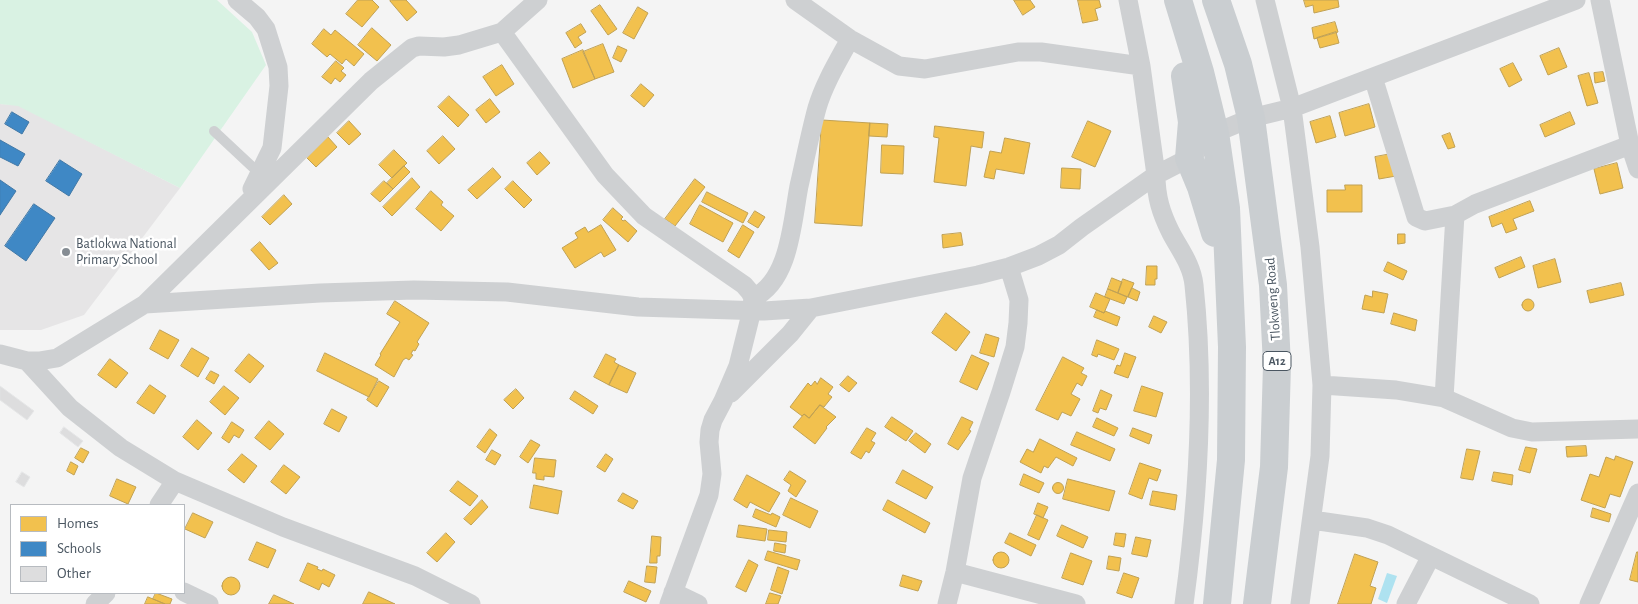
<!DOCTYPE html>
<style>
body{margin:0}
#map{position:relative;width:1638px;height:604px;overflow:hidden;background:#f4f4f4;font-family:"Alegreya Sans",sans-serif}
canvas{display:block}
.legend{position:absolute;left:10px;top:504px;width:175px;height:90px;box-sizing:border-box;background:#fff;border:1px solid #b7bbc0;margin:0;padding:6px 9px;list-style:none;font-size:15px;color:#4a5661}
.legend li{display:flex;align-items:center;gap:10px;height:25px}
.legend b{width:25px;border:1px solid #b7bbc0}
</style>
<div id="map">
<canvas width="1638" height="604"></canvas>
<ul class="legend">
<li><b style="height:14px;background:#f2c14e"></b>Homes</li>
<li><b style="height:14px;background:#3f88c5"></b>Schools</li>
<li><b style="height:14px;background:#ddddde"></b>Other</li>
</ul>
</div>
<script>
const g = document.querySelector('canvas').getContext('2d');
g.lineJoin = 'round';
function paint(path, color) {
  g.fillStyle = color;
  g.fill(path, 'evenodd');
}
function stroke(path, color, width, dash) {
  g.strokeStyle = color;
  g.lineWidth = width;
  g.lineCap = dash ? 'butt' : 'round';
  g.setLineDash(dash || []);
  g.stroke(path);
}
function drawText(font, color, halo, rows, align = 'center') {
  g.font = font + ' "Alegreya Sans",sans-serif';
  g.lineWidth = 5;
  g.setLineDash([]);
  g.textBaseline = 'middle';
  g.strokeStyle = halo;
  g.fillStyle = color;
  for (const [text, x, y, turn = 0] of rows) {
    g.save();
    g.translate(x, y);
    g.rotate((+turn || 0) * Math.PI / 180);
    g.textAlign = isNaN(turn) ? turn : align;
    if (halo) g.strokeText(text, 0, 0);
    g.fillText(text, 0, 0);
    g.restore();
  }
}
paint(new Path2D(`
 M0 104 18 105 180 188 84 315 41 330H0Z`), '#e6e5e6');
paint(new Path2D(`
 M0 0H217L252 32 266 65 180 188 18 106 0 104Z`), '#d9f2e3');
paint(new Path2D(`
 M1387 573 1397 576 1387 603 1378 599Z`), '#aee2f0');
const homes = new Path2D(`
 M358 0H372L379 7 362 27 346 14Z
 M392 0H406L417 12 407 21 390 1Z
 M1014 0H1030L1035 7 1023 15Z
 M1078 0H1099L1101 7 1095 9 1098 20 1083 23Z
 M1304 0H1338L1339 7 1314 13 1313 5 1306 7Z
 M600 5 617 29 608 35 591 11Z
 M638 7 648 13 634 39 623 33Z
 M1335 22 1338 32 1314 39 1312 28Z
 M581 24 586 32 578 37 582 43 575 48 566 33Z
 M372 28 391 45 377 61 358 45Z
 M324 29 331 35 335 30 364 54 354 66 346 59 342 64 330 54 327 57 312 44Z
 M1336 32 1339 43 1320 48 1317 38Z
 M603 44 614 72 595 79 583 52Z
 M618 46 627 50 621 62 613 58Z
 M1559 48 1567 67 1548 75 1540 56Z
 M583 50 595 79 573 88 562 59Z
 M336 61 344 68 341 71 346 75 340 82 335 78 331 84 322 77Z
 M1513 63 1522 80 1509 87 1500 69Z
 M502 65 514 84 496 96 483 77Z
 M1603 72 1605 81 1595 83 1594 73Z
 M1589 73 1598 103 1587 106 1578 76Z
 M641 84 654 95 644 107 631 96Z
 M449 96 469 115 458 127 438 107Z
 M490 99 500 112 486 123 476 110Z
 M1369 104 1375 127 1345 136 1339 113Z
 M1570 112 1575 124 1545 137 1540 125Z
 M1330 116 1336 137 1316 143 1310 122Z
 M822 120 870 123 862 226 815 223Z
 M349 121 361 134 349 145 337 133Z
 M1088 121 1111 131 1095 167 1072 157Z
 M870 123 888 124 887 137 869 136Z
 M935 126 984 132 982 148 971 146 966 186 934 182 939 138 934 137Z
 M1450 133 1455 147 1448 149 1442 136Z
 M443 136 455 149 439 164 427 151Z
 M328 137 337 147 316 167 307 158Z
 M1005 138 1030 143 1024 174 996 169 994 179 984 177 990 151 1001 153Z
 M882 145 904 146 903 174 881 173Z
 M394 150 407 163 392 178 379 165Z
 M540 152 550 163 537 175 527 163Z
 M1391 154 1396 176 1379 179 1375 157Z
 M1617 163 1623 188 1600 194 1594 169Z
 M404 166 410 172 393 189 387 183Z
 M493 168 501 177 477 199 468 190Z
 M1062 168 1081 169 1080 189 1061 188Z
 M412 178 420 187 392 216 383 207Z
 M695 179 705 187 675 226 665 219Z
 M384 181 393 189 380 202 371 194Z
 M513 181 532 200 524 208 505 189Z
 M1345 185H1362V212H1327V190H1345Z
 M431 191 443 202 441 205 454 216 441 231 416 209Z
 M707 192 748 213 743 223 702 202Z
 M284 195 292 204 270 225 262 217Z
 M1530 201 1534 211 1513 219 1517 229 1506 233 1502 223 1492 227 1489 217Z
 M700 205 733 223 723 242 690 224Z
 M613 208 623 217 621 219 623 221 625 220 637 231 628 242 603 220Z
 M755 211 765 217 758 228 748 222Z
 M601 225 616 250 604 257 601 252 575 268 562 248 578 238 575 233 585 227 588 232Z
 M743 225 754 232 739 258 728 251Z
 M961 233 963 245 943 248 942 235Z
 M1398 234H1405V243L1398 244Z
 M260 242 278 263 269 270 251 250Z
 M1521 257 1525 267 1499 278 1495 268Z
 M1555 259 1561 282 1538 288 1533 266Z
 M1388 262 1407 271 1403 280 1384 271Z
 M1147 266H1157V279H1155V285H1146Z
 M1112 278 1122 282 1118 293 1108 289Z
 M1123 279 1134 283 1128 297 1118 293Z
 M1621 283 1624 295 1590 303 1587 291Z
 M1132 288 1140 292 1137 301 1128 297Z
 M1108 289 1127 297 1124 304 1105 297Z
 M1373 291 1388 294 1384 313 1362 309 1365 295 1372 297Z
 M1096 293 1110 299 1104 313 1090 307Z
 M1522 305a6 6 0 1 1 12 0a6 6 0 1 1-12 0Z
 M395 301 429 323 417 342 419 344 415 351 413 350 411 354 413 355 409 360 406 358 403 360 394 377 375 365 381 355 380 354 400 322 387 314Z
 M1097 310 1104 313 1105 311 1120 317 1117 326 1094 317Z
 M946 313 970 332 956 351 932 333Z
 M1394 313 1417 320 1415 331 1391 324Z
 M1154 316 1167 322 1161 333 1149 327Z
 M160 330 179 340 168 359 150 349Z
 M986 334 999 338 994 357 980 353Z
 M1097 340 1119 349 1114 360 1098 354 1097 357 1092 355Z
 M192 348 209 358 198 377 181 366Z
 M325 353 378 379 369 397 317 371Z
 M1125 353 1136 357 1128 378 1114 373 1117 365 1120 366Z
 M249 354 264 366 250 383 235 371Z
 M606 354 616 359 614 362 619 365 609 385 594 377Z
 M972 355 989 363 977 390 960 382Z
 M1063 357 1084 368 1081 373 1087 376 1082 386 1077 383 1071 394 1080 399 1071 416 1062 412 1058 420 1036 410Z
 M110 359 128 373 116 388 98 375Z
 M619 365 636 373 627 393 609 385Z
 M211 371 219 375 214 384 206 379Z
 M848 376 857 383 849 392 840 385Z
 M821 378 833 387 828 394 832 397 824 407 820 405 809 418 804 414 802 416 790 407 808 383 811 386 815 381 817 384Z
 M379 381 389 387 377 407 367 400Z
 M150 385 166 396 154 414 137 403Z
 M224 386 239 398 225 415 210 402Z
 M1142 386 1163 393 1156 417 1134 411Z
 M516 389 524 398 513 409 504 400Z
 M1101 390 1112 395 1106 410 1100 408 1098 413 1093 411Z
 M575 391 598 406 593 414 570 399Z
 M820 405 836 417 826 427 827 428 815 444 793 427 804 414 809 418Z
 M332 409 347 417 339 432 324 424Z
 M892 417 913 431 906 441 885 427Z
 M962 417 973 422 969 430 971 431 958 450 948 444Z
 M1097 418 1118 428 1114 436 1093 427Z
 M197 420 212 433 198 450 183 437Z
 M269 421 284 434 270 450 255 438Z
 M232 422 244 430 239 438 234 435 229 443 222 438Z
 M867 428 876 433 871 441 875 443 869 453 866 451 861 459 851 453Z
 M1133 428 1152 435 1149 444 1130 436Z
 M490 429 497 435 485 453 477 447Z
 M1077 432 1115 449 1110 461 1071 445Z
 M916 433 931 444 925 453 909 441Z
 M1040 439 1077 458 1073 466 1056 457 1048 468 1044 466 1041 473 1020 462 1027 449 1033 452Z
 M531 440 540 445 528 463 520 457Z
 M1586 446 1587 456 1567 457 1566 447Z
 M1526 447 1537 449 1530 473 1519 470Z
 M81 448 89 452 83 463 75 458Z
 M1467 449 1480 451 1473 480 1461 478Z
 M492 450 501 455 495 465 486 460Z
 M242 454 257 466 244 483 228 470Z
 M606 454 613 459 605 472 597 467Z
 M1616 456 1633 462 1620 497 1610 494 1605 508 1581 500 1590 474 1599 477 1606 457 1614 460Z
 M535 458 556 460 554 477 544 476V480L536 479V473H533Z
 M71 462 78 466 74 475 67 471Z
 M1140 463 1161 470 1157 481 1149 478 1142 499 1129 494Z
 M284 465 300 477 286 494 271 482Z
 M903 470 933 487 926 499 896 483Z
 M790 471 806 481 796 497 788 491 791 485 784 480Z
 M1494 472 1513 475 1512 485 1492 481Z
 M1024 474 1044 483 1039 493 1020 485Z
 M747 475 780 493 769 512 750 502 747 508 734 500Z
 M117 479 136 487 128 504 110 496Z
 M1068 479 1115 491 1109 511 1063 499Z
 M458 481 478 496 470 506 450 491Z
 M1052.5 488a5.5 5.5 0 1 1 11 0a5.5 5.5 0 1 1-11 0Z
 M534 485 562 491 558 514 530 508Z
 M1153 491 1177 495 1175 510 1150 505Z
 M623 493 638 501 633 509 618 501Z
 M791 498 818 511 810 528 783 515Z
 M482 500 488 507 471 525 464 519Z
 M888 500 930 523 925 533 883 510Z
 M1038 503 1048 507 1043 518 1034 514Z
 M1593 508 1611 514 1609 522 1591 517Z
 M756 509 771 515 772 513 780 517 776 527 753 517Z
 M193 513 213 522 205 538 185 529Z
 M1037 515 1048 520 1039 540 1028 535Z
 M739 525 767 529 765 541 737 537Z
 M1062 525 1088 537 1083 548 1057 536Z
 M769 530 787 532 786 542 768 540Z
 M446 533 455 542 437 562 427 553Z
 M1010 533 1036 545 1031 556 1005 543Z
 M1116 533 1126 534 1124 547 1114 545Z
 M652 536 661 537 660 556H657V563H650Z
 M1136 537 1151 540 1147 557 1132 554Z
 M257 542 276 550 268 568 249 560Z
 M775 543 786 545 785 553 774 551Z
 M768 551 800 560 797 570 765 560Z
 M1637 552H1638V582L1630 580Z
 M993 560a8 8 0 1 1 16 0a8 8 0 1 1-16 0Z
 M1071 553 1092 561 1083 585 1062 578Z
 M1355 554 1378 562 1370 586 1376 588 1371 604H1338Z
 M1109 556 1121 558 1119 571 1107 569Z
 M749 560 758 565 746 592 736 587Z
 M308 563 318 567 317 569 322 571 323 569 335 575 329 587 322 583 319 590 300 581Z
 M647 566 657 567 655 583 645 582Z
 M778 567 789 571 782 594 771 590Z
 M1124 573 1139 578 1132 598 1117 593Z
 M903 575 922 581 918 591 900 586Z
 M222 586a9 9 0 1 1 18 0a9 9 0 1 1-18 0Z
 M629 581 651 591 646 602 624 592Z
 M369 592 395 604H363Z
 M156 593 172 599 170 604H165L153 599Z
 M770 593 781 596 778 604H766Z
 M274 595 294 604H269Z
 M148 597 153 599 165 604H145Z`);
paint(homes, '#f2c14e');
stroke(homes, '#c0a154', 1);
const schools = new Path2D(`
 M12 112 29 122 22 134 5 124Z
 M0 140 25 154 18 166 0 157Z
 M60 160 82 174 69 196 46 181Z
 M0 180 16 191 0 215Z
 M34 204 55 218 26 261 5 246Z`);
paint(schools, '#3f88c5');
stroke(schools, '#4279a7', 1);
const building = new Path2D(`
 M0 386 34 411 27 420 0 400Z
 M64 427 83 441 78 447 60 433Z
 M22 472 30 477 24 487 16 482Z`);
paint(building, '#ddddde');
stroke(building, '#e5e6e7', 1);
stroke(new Path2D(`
 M214 131 260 174`), '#ced0d2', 10);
stroke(new Path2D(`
 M237 0 257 17 266 29 278 67 279 86 272 148 252 189
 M795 0 850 39 899 66 925 69 1018 52H1041L1141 66
 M1128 0 1141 66 1156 175C1156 197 1161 213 1171 233 1180 250 1192 265 1194 285 1205 388 1198 501 1184 604
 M1265 0 1292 108 1310 247 1322 385 1320 456 1300 604
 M1600 0 1630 145 1638 169
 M502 32 605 175 644 216 744 285 750 292 753 298 752 310 738 366 723 401 713 420 710 430 709 442 712 474 709 495 669 604
 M1373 77 1416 217 1425 221 1455 215
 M753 298C790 281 792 222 799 186 805 160 810 134 817 108 824 84 838 61 850 39
 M145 304 371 81 412 48 419 46 444 47 459 45 502 32 538 0
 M0 354 27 361H39L57 358 145 304 320 293 414 290 507 292 638 307 764 311 811 308 978 275 1009 267 1038 256 1059 245 1082 227 1156 175 1189 158 1215 133 1251 118 1292 108 1576 0
 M27 361 70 408 121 448 175 481 283 527 415 576 471 604
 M1322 385 1396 390 1444 398 1512 428 1532 432 1638 429
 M731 393 790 334 811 308
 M1444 398 1455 215 1475 204 1630 145
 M159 505 175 481
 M1312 520 1367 528 1388 535 1530 604
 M955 572 1076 604
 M184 592 209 604
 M673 592 698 604
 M95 604 106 593
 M947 604 955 572 972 478 1001 392 1015 347 1018 323 1019 300 1009 267
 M1406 604 1431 556
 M1589 604 1638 493`), '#ced0d2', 19);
stroke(new Path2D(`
 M1178 0 1200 72 1215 133 1226 208 1232 347 1231 460 1217 604
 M1216 0 1238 64 1251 118 1273 285 1277 365 1274 467 1257 604
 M1185 76 1192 122 1189 158 1201 187 1215 233`), '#caced1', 28);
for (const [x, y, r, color] of [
 [66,252,5,"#868d94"]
]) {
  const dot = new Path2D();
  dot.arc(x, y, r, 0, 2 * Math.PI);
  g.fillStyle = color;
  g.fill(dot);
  stroke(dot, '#fff', 2);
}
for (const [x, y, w] of [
 [1277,361,28]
]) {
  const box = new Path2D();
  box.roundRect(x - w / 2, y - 9.5, w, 19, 4);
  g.fillStyle = '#fff';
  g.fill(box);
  stroke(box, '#4a5661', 1);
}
drawText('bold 12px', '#4a5661', null, [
 ["A12",1277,361]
]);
drawText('14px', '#4a5661', '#fff', [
 ["Batlokwa National",76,244],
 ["Primary School",76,260]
], 'left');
drawText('14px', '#4a5661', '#fff', [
 ["Tlokweng Road",1273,299,-94]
]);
</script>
